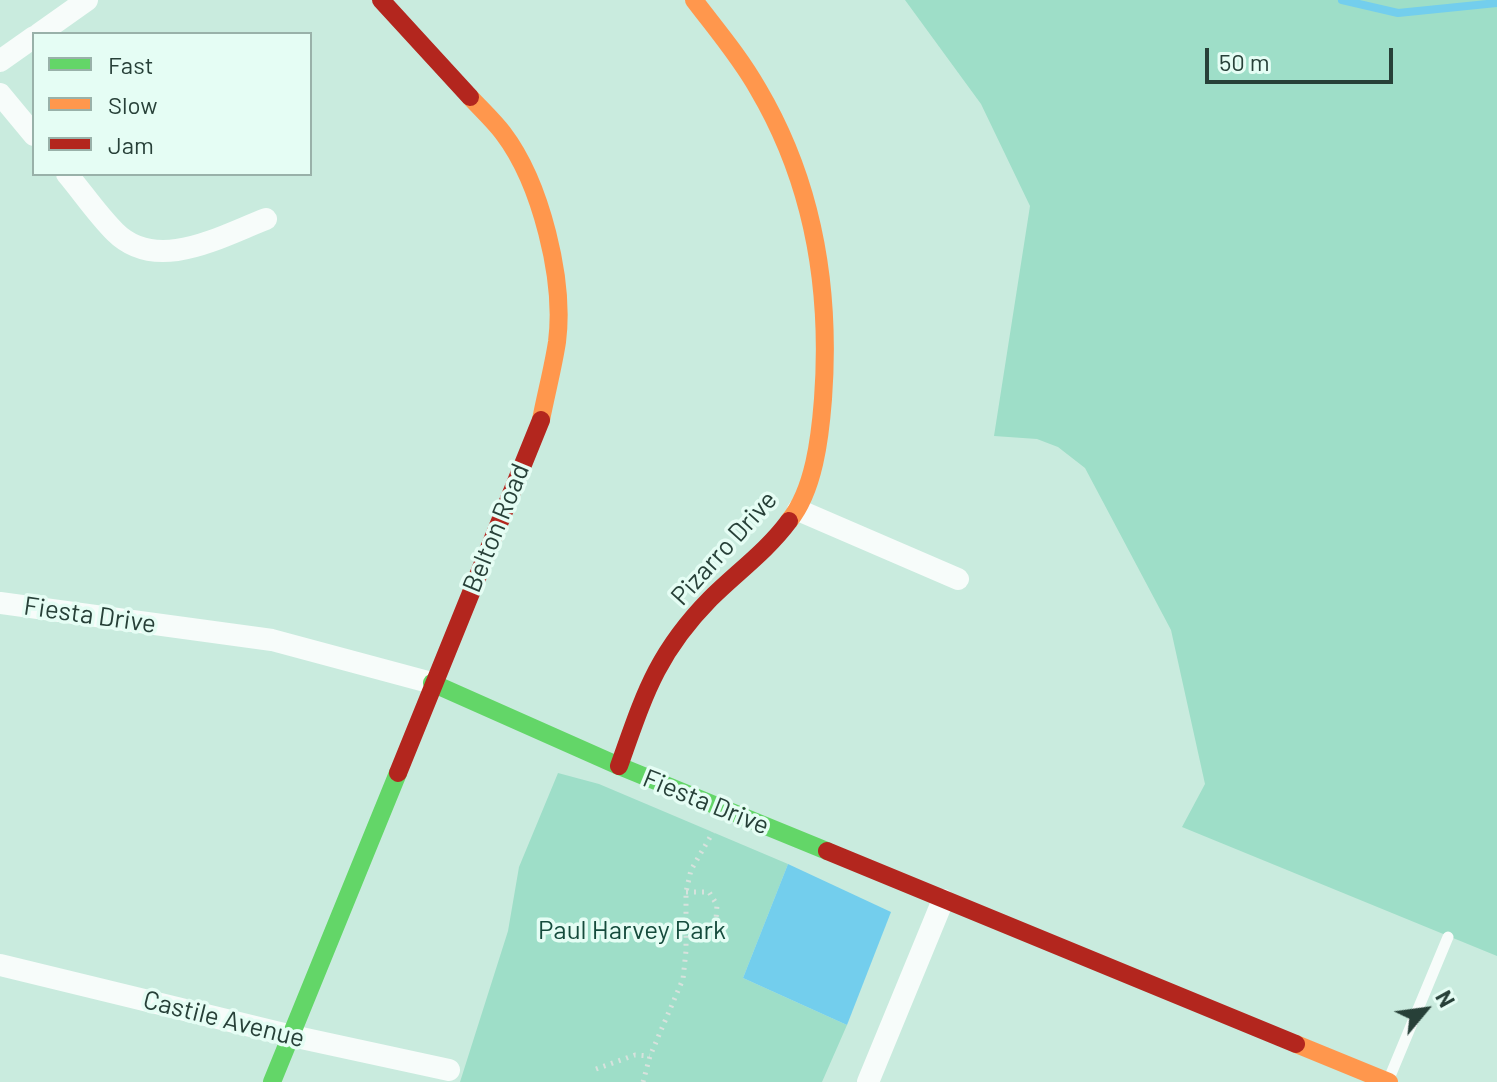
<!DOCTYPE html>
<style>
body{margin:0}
#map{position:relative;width:1497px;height:1082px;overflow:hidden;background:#c9ebde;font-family:Barlow,sans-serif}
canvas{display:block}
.legend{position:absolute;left:32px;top:32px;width:280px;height:144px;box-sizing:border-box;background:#e5fdf4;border:2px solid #99b1a9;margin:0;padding:10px 14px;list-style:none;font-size:24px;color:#274038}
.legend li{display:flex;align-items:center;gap:16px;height:40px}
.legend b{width:40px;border:2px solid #99b1a9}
.north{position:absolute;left:1385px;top:970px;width:80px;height:80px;-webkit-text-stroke:6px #e5fdf4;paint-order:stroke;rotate:61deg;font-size:22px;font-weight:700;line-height:32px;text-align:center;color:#274038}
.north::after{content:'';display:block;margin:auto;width:28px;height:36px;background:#274038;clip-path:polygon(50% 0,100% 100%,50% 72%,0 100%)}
.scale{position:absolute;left:1205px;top:48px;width:188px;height:36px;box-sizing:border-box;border:4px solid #274038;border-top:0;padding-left:10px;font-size:24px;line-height:28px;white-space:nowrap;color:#274038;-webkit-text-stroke:6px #e5fdf4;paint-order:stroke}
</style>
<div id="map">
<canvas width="1497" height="1082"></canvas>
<ul class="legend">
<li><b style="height:10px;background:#63d668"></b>Fast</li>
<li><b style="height:10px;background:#ff974d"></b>Slow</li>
<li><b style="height:10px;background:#b3261e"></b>Jam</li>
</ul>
<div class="north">N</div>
<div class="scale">50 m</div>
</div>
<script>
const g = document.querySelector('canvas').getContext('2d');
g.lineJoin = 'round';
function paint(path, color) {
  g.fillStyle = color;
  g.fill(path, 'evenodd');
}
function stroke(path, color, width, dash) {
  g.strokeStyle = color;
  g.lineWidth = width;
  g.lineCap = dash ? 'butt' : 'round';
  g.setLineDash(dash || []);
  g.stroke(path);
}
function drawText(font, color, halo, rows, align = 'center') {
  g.font = font + ' Barlow,sans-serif';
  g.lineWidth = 7;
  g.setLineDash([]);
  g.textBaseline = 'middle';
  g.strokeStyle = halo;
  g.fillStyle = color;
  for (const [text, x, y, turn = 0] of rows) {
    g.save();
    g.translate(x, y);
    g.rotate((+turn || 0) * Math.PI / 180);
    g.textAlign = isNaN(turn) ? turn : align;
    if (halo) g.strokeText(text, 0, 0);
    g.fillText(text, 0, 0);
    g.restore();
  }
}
paint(new Path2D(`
 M905 0H1497V956L1182 827 1205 784 1171 630 1085 468 1058 447 1037 439 994 436 1030 206 981 104Z
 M558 773 599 784 788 864 743 978 847 1025 822 1082H460L508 931 519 867Z`), '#9edec8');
paint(new Path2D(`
 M788 864 891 912 847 1025 743 978Z`), '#73ceed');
stroke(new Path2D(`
 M1342 0 1398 13 1497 3`), '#73ceed', 8);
stroke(new Path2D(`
 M686 892H709L717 905 715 934
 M596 1069 635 1055 650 1056
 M643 1082 650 1056 683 979 686 951V892L691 870 713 832`), '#d7e2dd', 5, [2, 6]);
stroke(new Path2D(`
 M1388 1081 1448 937`), '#f7fcfa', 11);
stroke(new Path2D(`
 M39 34 87 0
 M0 61 34 37
 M0 94 34 135
 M67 174C83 193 97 214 115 232 157 274 221 236 266 219
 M798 510 958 579
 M0 603 272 640 432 683
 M0 965 292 1036 449 1070
 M868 1082 943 900`), '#f7fcfa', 22);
stroke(new Path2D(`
 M432 683 619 766 827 851
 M272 1082 398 773`), '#63d668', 18);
stroke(new Path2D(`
 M694 0C716 29 740 57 758 89 814 184 831 290 823 399 820 438 814 490 789 521
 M470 97C481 109 493 120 503 133 541 183 565 280 557 342 553 368 546 394 541 420
 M1296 1044 1389 1082`), '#ff974d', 18);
stroke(new Path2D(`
 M381 0 470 97
 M619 766C644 696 656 654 710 599 736 573 767 551 789 521
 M398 773 541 420
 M827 851 1296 1044`), '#b3261e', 18);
drawText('26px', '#274038', '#e5fdf4', [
 ["Belton Road",496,528,-68],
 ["Pizarro Drive",724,548,-48],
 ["Fiesta Drive",90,615,8],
 ["Fiesta Drive",706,802,22],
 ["Castile Avenue",224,1019,14]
]);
drawText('26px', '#154b3c', '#e5fdf4', [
 ["Paul Harvey Park",632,930]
]);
</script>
